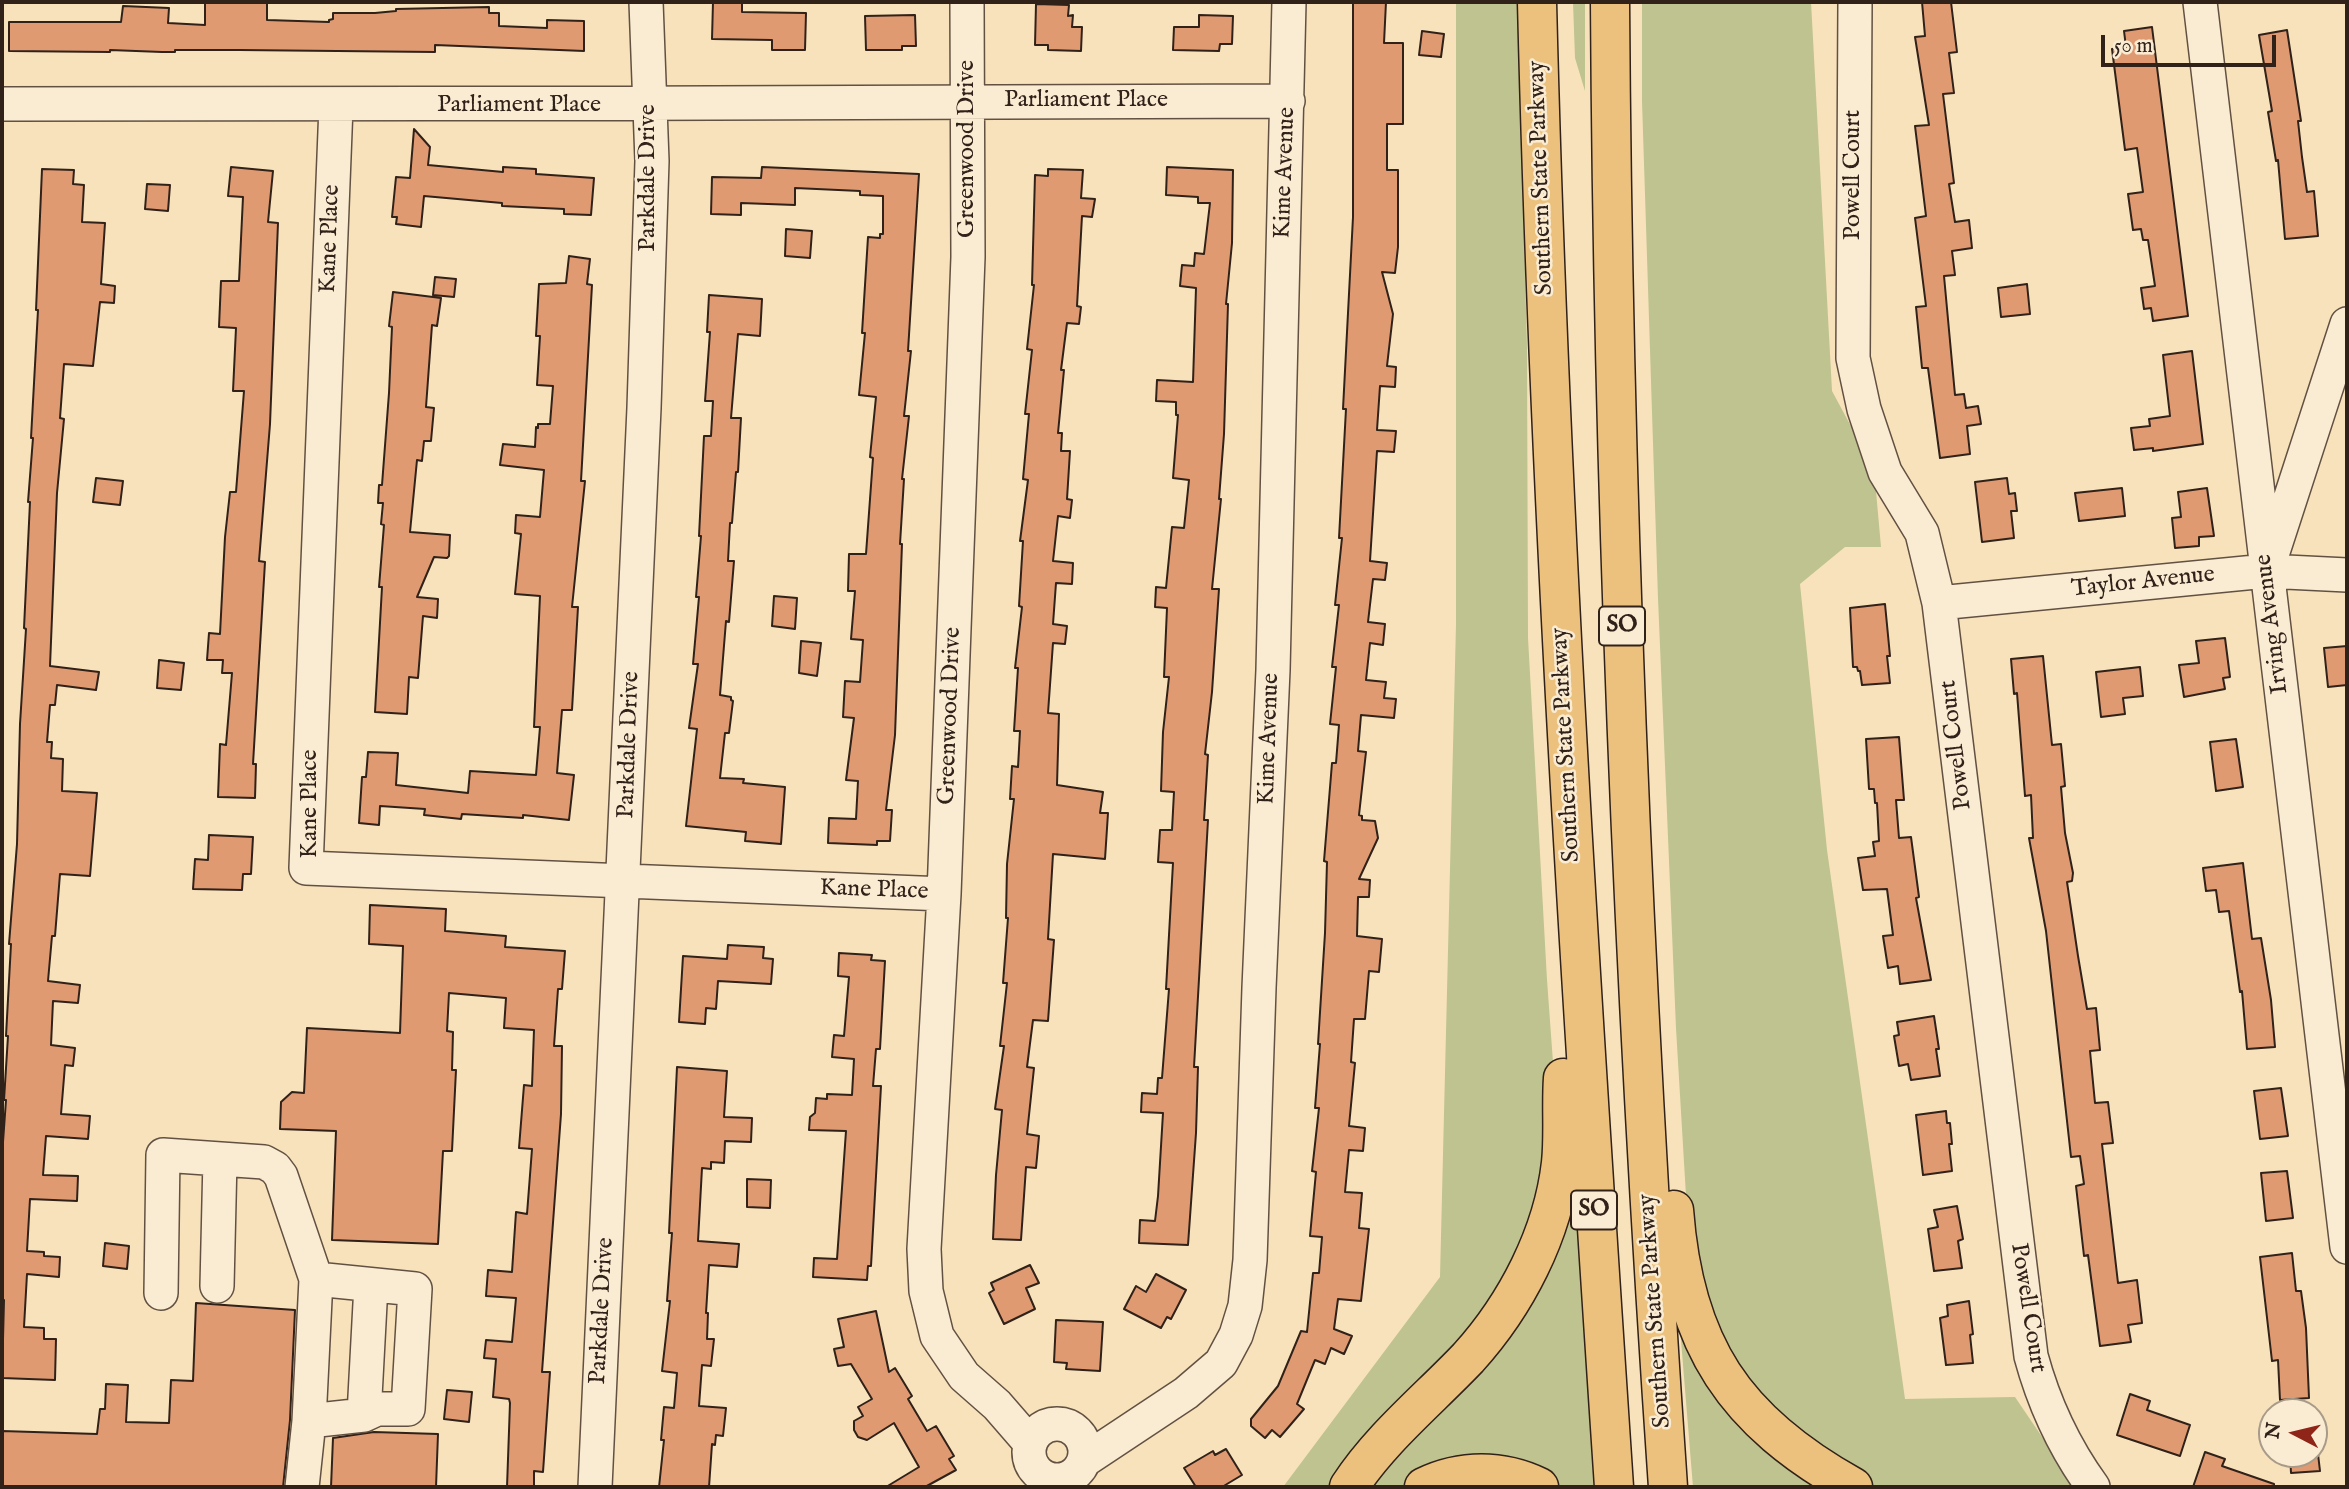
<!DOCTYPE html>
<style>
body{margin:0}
#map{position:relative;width:2349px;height:1489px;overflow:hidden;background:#f7e2bb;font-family:"IM FELL English",serif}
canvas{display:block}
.frame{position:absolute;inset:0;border:4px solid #302119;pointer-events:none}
.north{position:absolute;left:2258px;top:1398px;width:70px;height:70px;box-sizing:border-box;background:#faecd3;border:2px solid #a99b89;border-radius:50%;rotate:277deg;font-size:19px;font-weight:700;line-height:28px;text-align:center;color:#302119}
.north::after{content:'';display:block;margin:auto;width:24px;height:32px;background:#8f2418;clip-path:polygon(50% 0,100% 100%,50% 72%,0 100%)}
.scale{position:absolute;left:2101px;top:35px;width:175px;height:32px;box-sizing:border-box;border:4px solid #302119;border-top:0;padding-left:9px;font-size:21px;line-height:24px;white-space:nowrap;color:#302119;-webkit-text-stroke:5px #faecd3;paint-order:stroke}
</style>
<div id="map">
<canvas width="2349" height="1489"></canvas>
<div class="frame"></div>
<div class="north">N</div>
<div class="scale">50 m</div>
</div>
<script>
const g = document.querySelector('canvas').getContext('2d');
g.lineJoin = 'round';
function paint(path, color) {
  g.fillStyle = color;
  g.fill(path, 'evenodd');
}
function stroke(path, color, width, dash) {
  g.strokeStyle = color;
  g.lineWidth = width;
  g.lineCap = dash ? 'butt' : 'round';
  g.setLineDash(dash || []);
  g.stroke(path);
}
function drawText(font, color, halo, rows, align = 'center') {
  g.font = font + ' "IM FELL English",serif';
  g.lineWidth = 5;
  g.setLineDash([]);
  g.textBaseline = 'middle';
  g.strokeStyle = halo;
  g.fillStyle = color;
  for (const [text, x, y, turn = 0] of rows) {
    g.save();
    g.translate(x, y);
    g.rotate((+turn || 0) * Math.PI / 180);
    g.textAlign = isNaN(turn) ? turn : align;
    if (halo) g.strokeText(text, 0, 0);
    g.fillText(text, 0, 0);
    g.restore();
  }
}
paint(new Path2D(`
 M1456 2H1518L1527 348 1528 638 1547 980 1558 1131 1511 1276 1337 1487H1283L1440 1277 1456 625Z
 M1573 2H1585V91L1575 58Z
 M1642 2H1811L1832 391 1874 469 1881 547H1845L1800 584 1827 850 1905 1399 2015 1397 2076 1487H1877L1851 1472 1767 1404 1725 1348 1699 1289 1688 1229 1676 1028 1658 598 1642 101Z
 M1565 1215 1574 1216 1579 1240 1596 1487H1560L1540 1473 1424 1471 1402 1487H1364Z
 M1680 1328 1838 1487H1693Z`), '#bec38f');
const building = new Path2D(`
 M205 2H267V20L329 22V20L333 19V13H375L396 11V9L489 7V13H499V26L547 28V20L584 21V51L435 45V52L239 50H175V52H162L110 50V52L9 51V22H121L123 6 169 8 168 23 205 25Z
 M713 2H742V12L806 13 805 50H772V40L712 39Z
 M1353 2H1386L1384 43H1403V124H1387V170H1398V247L1395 273 1382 272 1393 314 1387 366 1396 367 1395 387 1380 386 1377 430 1396 431 1394 452 1377 451 1370 561 1387 563 1385 580 1373 579 1368 622 1385 624 1383 645 1370 643 1366 680 1386 682 1384 698 1396 699 1394 718 1361 715 1358 751 1366 752 1359 815 1362 816V820L1375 821 1378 838 1359 879 1370 880 1369 897H1358L1357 936 1382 939 1379 972 1369 971 1365 1019H1354L1351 1062 1355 1063 1349 1126 1365 1128 1363 1151 1349 1150 1345 1192 1362 1193 1359 1228 1369 1229 1361 1301 1338 1299 1334 1329 1352 1336 1344 1354 1331 1348 1325 1364 1315 1360 1297 1404 1304 1409 1280 1437 1272 1430 1265 1438 1251 1426V1419L1278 1386 1301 1331 1307 1332 1313 1273H1319L1322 1237 1310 1236 1316 1172 1312 1171 1319 1108H1315L1320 1044H1318L1325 933 1327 862 1324 861 1332 763H1336L1339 725 1330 724 1336 667H1332L1339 605H1335L1342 538H1339L1346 409H1343L1353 217Z
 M1922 2H1951L1957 52 1949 53 1954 93 1943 94 1954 183 1949 184 1955 222 1969 220 1972 248 1952 251 1955 275 1944 276 1955 395 1964 394 1966 408 1978 406 1981 424 1967 426 1970 454 1940 458 1928 368H1922L1916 307 1926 306 1915 218 1926 216 1915 126 1929 125 1915 37 1925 36Z
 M1036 4 1069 5 1068 16 1073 15 1072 27H1082L1081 51 1048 50V45H1035Z
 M915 15 916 46H902V50H866L865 16Z
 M1199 15 1233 16 1232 44H1220L1219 51 1173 50 1174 27H1199Z
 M2152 27 2188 316 2153 321 2151 308 2144 309 2141 288 2155 286 2148 240H2143L2141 229 2133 230 2128 194 2143 192 2137 148 2125 150 2112 49 2126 47 2124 31Z
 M2287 30 2301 121H2298L2302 157 2307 192 2314 191 2318 236 2285 239 2278 160 2276 161 2268 112 2272 111 2259 35Z
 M1422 31 1444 34 1441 57 1419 55Z
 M414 129 430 147 428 165 503 172V167L536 169V174L594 178 591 215 564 214V209L502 206V203L424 196 421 227 396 224 397 217H392L396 177 410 178Z
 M231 167 273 171 268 222 278 223 270 424 259 561 265 562 253 764H256L255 798 218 797 220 744 226 745 232 673H222L223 660H207L209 633 220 634 225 537 230 492H236L244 391H233L236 328 219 327 221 281H239L243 197 228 196Z
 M762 167 919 174 908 351H911L904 416H909L902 479H904L900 544H902L895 735 886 810H892L890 841H877V845L828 843 829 818 856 819 858 781 846 780 854 718 843 717 845 681 860 682 863 640 851 639 855 591H848L849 554H866L873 458 870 457 876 397 859 395 865 333H862L868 237 880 238V234H883V196L860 195V191L795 188V205L741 203V215L711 214 712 177 761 178Z
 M1167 167 1233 170 1232 243 1226 304H1228L1224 434 1219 499H1221L1212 589H1219L1212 692 1205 754 1208 755 1204 820H1208L1194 1067H1198L1196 1133 1188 1245 1139 1243 1140 1220 1155 1221 1158 1196 1163 1113 1141 1112 1142 1093 1157 1094 1158 1078H1162L1169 989H1166L1173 863 1158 862 1160 830H1172L1174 792 1161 791 1163 732 1169 677H1164L1167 608 1155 607 1156 587 1166 588 1172 527 1184 528 1189 480 1173 478 1178 415H1176V402L1156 401 1157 380 1193 382 1196 288 1180 286 1182 265 1194 266 1195 253 1204 254 1210 203H1198V197L1166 195Z
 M42 169 74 170 73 184 84 185 82 222 105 223 101 284 115 286 114 303 100 302 93 366 64 364 60 418 64 419 57 493 50 666 99 672 96 690 57 685 55 705H50L47 742H52L51 758 63 759 62 791 97 793 90 876 60 874 55 936H52L48 981 80 985 78 1003 53 1001 51 1045 75 1048 73 1066 65 1065 61 1114 90 1116 88 1139 46 1136 43 1175 78 1176 77 1201 30 1199 27 1251 44 1252V1256L60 1257 59 1277 27 1274 24 1327 44 1328V1339H56L55 1380 2 1378 4 1300H2V1156L6 1100H4L8 1036H6L11 944H9L17 844 20 724 26 629 24 628 30 502H28L33 438H31L38 310H36Z
 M1048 169 1083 170 1081 198 1095 199 1092 217 1082 216 1077 306 1081 307 1079 324 1067 323 1061 370H1064L1058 433H1062L1061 451H1070L1067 499 1072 500 1070 518 1058 516 1053 561 1073 563 1072 584 1056 583 1053 624 1067 626 1065 644 1053 643 1048 713 1059 714 1057 785 1103 792 1100 813H1108L1105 859 1053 854 1048 939 1054 940 1048 1021 1033 1020 1027 1067 1034 1068 1027 1134 1039 1136 1036 1168 1026 1167 1021 1240 993 1239 996 1175 1002 1110 995 1109 1004 1046H1000L1007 983H1003L1008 918H1006L1007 864 1014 799H1010L1012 766 1018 767 1020 731H1014L1018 668H1015L1022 607 1019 606 1023 541H1020L1028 480 1023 479 1029 414H1025L1032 350 1027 349 1034 285H1032L1035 175 1048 176Z
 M147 184 170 185 168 211 145 209Z
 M786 229 812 231 810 258 785 256Z
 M569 256 590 259 587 284 592 285 581 481H585L572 607H578L572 710H562L557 773 574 775 569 820 523 815V818L462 814 461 819 424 815 425 809 380 806 379 825 359 823 362 777H366L368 752 398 753 396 785 468 793 470 771 536 775 540 727H534L540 596 515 594 521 534 515 533 516 515 540 517 544 470 500 465 503 444 535 447 536 427 538 428V424H550L553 386 537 385 540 336H536L539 284 566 283Z
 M435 277 456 279 454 297 433 295Z
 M2027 284 2030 314 2001 317 1998 288Z
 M393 292 441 298 437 326 432 325 426 407 434 408 431 441H424L422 461 417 460 410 532 450 535 449 556 447 558 434 557 417 597 438 599 437 618 423 616 418 678 409 677 407 714 375 712 382 587H379L384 525 381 524 383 503H378L379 485H382L389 393 392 327 389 326Z
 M709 295 762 299 760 336 738 334 731 418H741L738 472H736L732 523H730L728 561H734L729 622 726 621 720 695 731 697V700L733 701 729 733H725L720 778 744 779 743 783 785 787 781 844 745 841 746 832 686 826 697 729 689 728 698 664H693L699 597H696L701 536H699L704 436H711L713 401H705L710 332H707Z
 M2192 351 2203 444 2153 451V448L2134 450 2131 428 2150 426 2149 419 2170 416 2163 355Z
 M96 478 123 481 120 505 93 502Z
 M2007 478 2009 494 2015 493 2017 511H2011L2014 538 1982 542 1975 482Z
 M2122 488 2125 516 2079 521 2075 493Z
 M2207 488 2214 536 2199 537V546L2175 548 2172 518 2181 517 2178 492Z
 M774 596 797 598 795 629 772 626Z
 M1885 604 1890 656H1887L1890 683 1862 685 1860 671H1858L1857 667H1853L1850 608Z
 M2225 638 2230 677 2223 678 2225 689 2184 697 2179 665 2199 663 2196 641Z
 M801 641 821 643 817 676 799 673Z
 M2347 646V685L2328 687 2324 648Z
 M2043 656 2052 745 2061 744 2065 786 2061 787 2065 833 2073 873 2072 881 2067 882 2078 956 2087 1009 2096 1008 2100 1050 2090 1051 2095 1103 2108 1102 2113 1143 2102 1144 2118 1283 2137 1280 2142 1323 2128 1325 2131 1342 2100 1346 2088 1255 2084 1256 2076 1186 2084 1184 2080 1156 2071 1157 2046 931 2029 838H2033L2031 795 2025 796 2017 693 2014 694 2011 659Z
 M159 660 184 663 181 690 157 688Z
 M2140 667 2143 696 2123 698 2125 714 2101 717 2096 672Z
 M1899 737 1904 800H1896L1899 838 1911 837 1919 897 1916 898 1931 980 1900 984 1898 966 1888 968 1883 936 1893 935 1887 889 1863 890 1858 858 1875 856 1873 842 1879 841 1877 803H1875L1874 789H1869L1866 739Z
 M2236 739 2243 787 2216 791 2210 742Z
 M209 835 253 837 251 874H243L242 890 193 889 195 859 208 860Z
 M2243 863 2252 939 2261 938 2271 1000 2275 1047 2247 1049 2242 991 2240 992 2229 911 2219 912 2216 890 2206 891 2203 868Z
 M370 905 446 909 445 931 506 936 505 947 565 951 562 989H558L554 1046H562L561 1114 542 1372H550L543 1472 534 1471V1487H507L510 1403 509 1399 493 1397 496 1359 484 1358 486 1340 512 1342 516 1298 486 1296 488 1270 512 1272 516 1212 527 1214 532 1149 519 1148 524 1085 532 1086 534 1030 504 1028 506 998 449 993 447 1031 453 1032 452 1070H456L452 1151H443L438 1244 332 1240 336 1131 280 1129 281 1102 292 1092 304 1093 307 1028 400 1033 403 946 369 944Z
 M728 945 764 947 763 958 773 959 771 984 718 981 716 1009 706 1008 705 1024 679 1022 683 956 727 959Z
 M839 953 872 955 871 960 885 961 880 1049H876L873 1086H881L871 1266H868L867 1280 813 1277 814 1258 837 1259 846 1131 809 1130 810 1117 815 1113 816 1098 827 1099V1094L852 1095 854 1059 832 1057 834 1035 844 1036 849 977 838 976Z
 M1934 1016 1939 1049H1936L1940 1076 1911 1080 1908 1064 1899 1066 1894 1036 1899 1035 1897 1022Z
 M677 1067 727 1071 724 1117 752 1118 751 1142 725 1141 724 1163 711 1162V1169L702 1168 698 1241 739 1244 737 1267 709 1265 706 1313H708L707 1339H714L711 1366 702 1365 699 1406 726 1408 723 1436 716 1435 715 1445 712 1444 709 1487H659L664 1440H661L664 1407 674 1408 677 1373 662 1371 670 1301H667L672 1233H669Z
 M2281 1088 2288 1136 2260 1139 2254 1091Z
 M1946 1111 1947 1123H1950L1952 1144H1949L1952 1171 1923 1175 1916 1115Z
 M2287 1171 2293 1218 2266 1221 2261 1173Z
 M747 1179 771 1180 770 1208 747 1207Z
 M1957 1206 1963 1239 1958 1241 1962 1268 1934 1271 1928 1229 1938 1227 1934 1210Z
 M105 1243 129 1246 127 1269 103 1266Z
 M2292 1253 2296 1291H2301L2306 1328 2309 1398 2280 1400 2278 1360 2272 1361 2260 1257Z
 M1030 1265 1039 1283 1026 1288 1035 1309 1004 1324 989 1293 994 1290 991 1283Z
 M1156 1274 1186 1290 1171 1319 1167 1317 1161 1328 1124 1309 1136 1286 1146 1292Z
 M1969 1301 1973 1334 1970 1335 1973 1363 1946 1365 1940 1318 1948 1316 1947 1305Z
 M196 1303 295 1310 290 1420 283 1487H2V1431L97 1434 100 1409H105L106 1384 128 1385 126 1422 169 1423 171 1380 193 1381Z
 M876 1311 889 1372 895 1368 912 1396 908 1399 927 1431 936 1426 954 1456 949 1459 956 1470 925 1487H886L919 1467 894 1423 867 1440 858 1437 854 1430V1421L863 1416 858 1407 872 1399 851 1364 838 1366 834 1349 844 1347 838 1319Z
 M1056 1320 1103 1322 1100 1371 1066 1369 1067 1363 1054 1362Z
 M447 1390 472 1392 469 1422 444 1419Z
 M2130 1394 2150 1401 2147 1410 2190 1425 2180 1456 2117 1435Z
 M374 1432 438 1434 436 1487H331L333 1438Z
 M1226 1449 1242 1475 1222 1487H1196L1184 1468 1213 1451 1215 1455Z
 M2205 1452 2225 1459 2222 1466 2274 1484V1487H2193Z
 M2290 1454H2318L2320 1471 2291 1473Z`);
paint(building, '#e09a72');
stroke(building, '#302119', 2);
const minor = new Path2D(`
 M967 2 968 257 944 894 924 1249 926 1291 937 1336 964 1376 997 1405 1030 1443
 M1855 2 1853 358 1864 409 1885 472 1922 533 1939 603 2031 1356C2044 1404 2064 1447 2093 1487
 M2200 2 2347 1247
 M2 104C431 107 859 100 1288 101
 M336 106 306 868 944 894
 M2270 561 2347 324
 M1939 603 2266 571 2347 575
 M217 1286 220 1159
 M161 1293 163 1155 264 1162 275 1168 281 1176 316 1279 309 1421 302 1487
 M364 1415 371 1285
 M309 1421 364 1415 377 1409H408L415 1289 316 1279
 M1029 1452a28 28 0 1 1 56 0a28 28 0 1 1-56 0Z
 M1085 1460 1186 1393 1221 1363 1236 1335 1245 1306 1250 1260 1259 988 1273 670 1289 2
 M595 1487 644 408 652 161 646 2`);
const highway = new Path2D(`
 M1537 2C1549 498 1581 992 1614 1487
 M1610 2C1613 498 1634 993 1668 1487
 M1674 1210C1684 1345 1734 1421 1853 1487
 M1349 1487C1381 1438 1428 1400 1468 1358 1516 1305 1553 1234 1561 1163 1564 1135 1561 1106 1563 1078
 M1424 1487C1461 1469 1502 1469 1539 1487`);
stroke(minor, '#625142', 36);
stroke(highway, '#302119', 41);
stroke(minor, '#faecd3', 33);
stroke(highway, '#ecc17e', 38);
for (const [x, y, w] of [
 [1622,626,46],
 [1594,1210,46]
]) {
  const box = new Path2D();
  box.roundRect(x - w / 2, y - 19.5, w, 39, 5);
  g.fillStyle = '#faecd3';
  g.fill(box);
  stroke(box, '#302119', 2);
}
drawText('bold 23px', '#302119', null, [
 ["SO",1622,626],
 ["SO",1594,1210]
]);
drawText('24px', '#302119', '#faecd3', [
 ["Parliament Place",1086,101],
 ["Parliament Place",519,106],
 ["Greenwood Drive",968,149,-90],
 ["Kime Avenue",1286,173,-88],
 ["Powell Court",1854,175,-90],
 ["Parkdale Drive",649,178,-90],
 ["Southern State Parkway",1542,178,-92],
 ["Kane Place",331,239,-88],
 ["Taylor Avenue",2143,583,-6],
 ["Irving Avenue",2273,624,-97],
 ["Greenwood Drive",951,716,-88],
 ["Kime Avenue",1270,739,-88],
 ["Parkdale Drive",630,745,-88],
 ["Southern State Parkway",1567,745,-93],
 ["Powell Court",1957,745,-97],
 ["Kane Place",311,804,-90],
 ["Kane Place",874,891,2],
 ["Powell Court",2027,1308,81],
 ["Parkdale Drive",603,1311,-87],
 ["Southern State Parkway",1656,1311,-94]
]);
</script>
